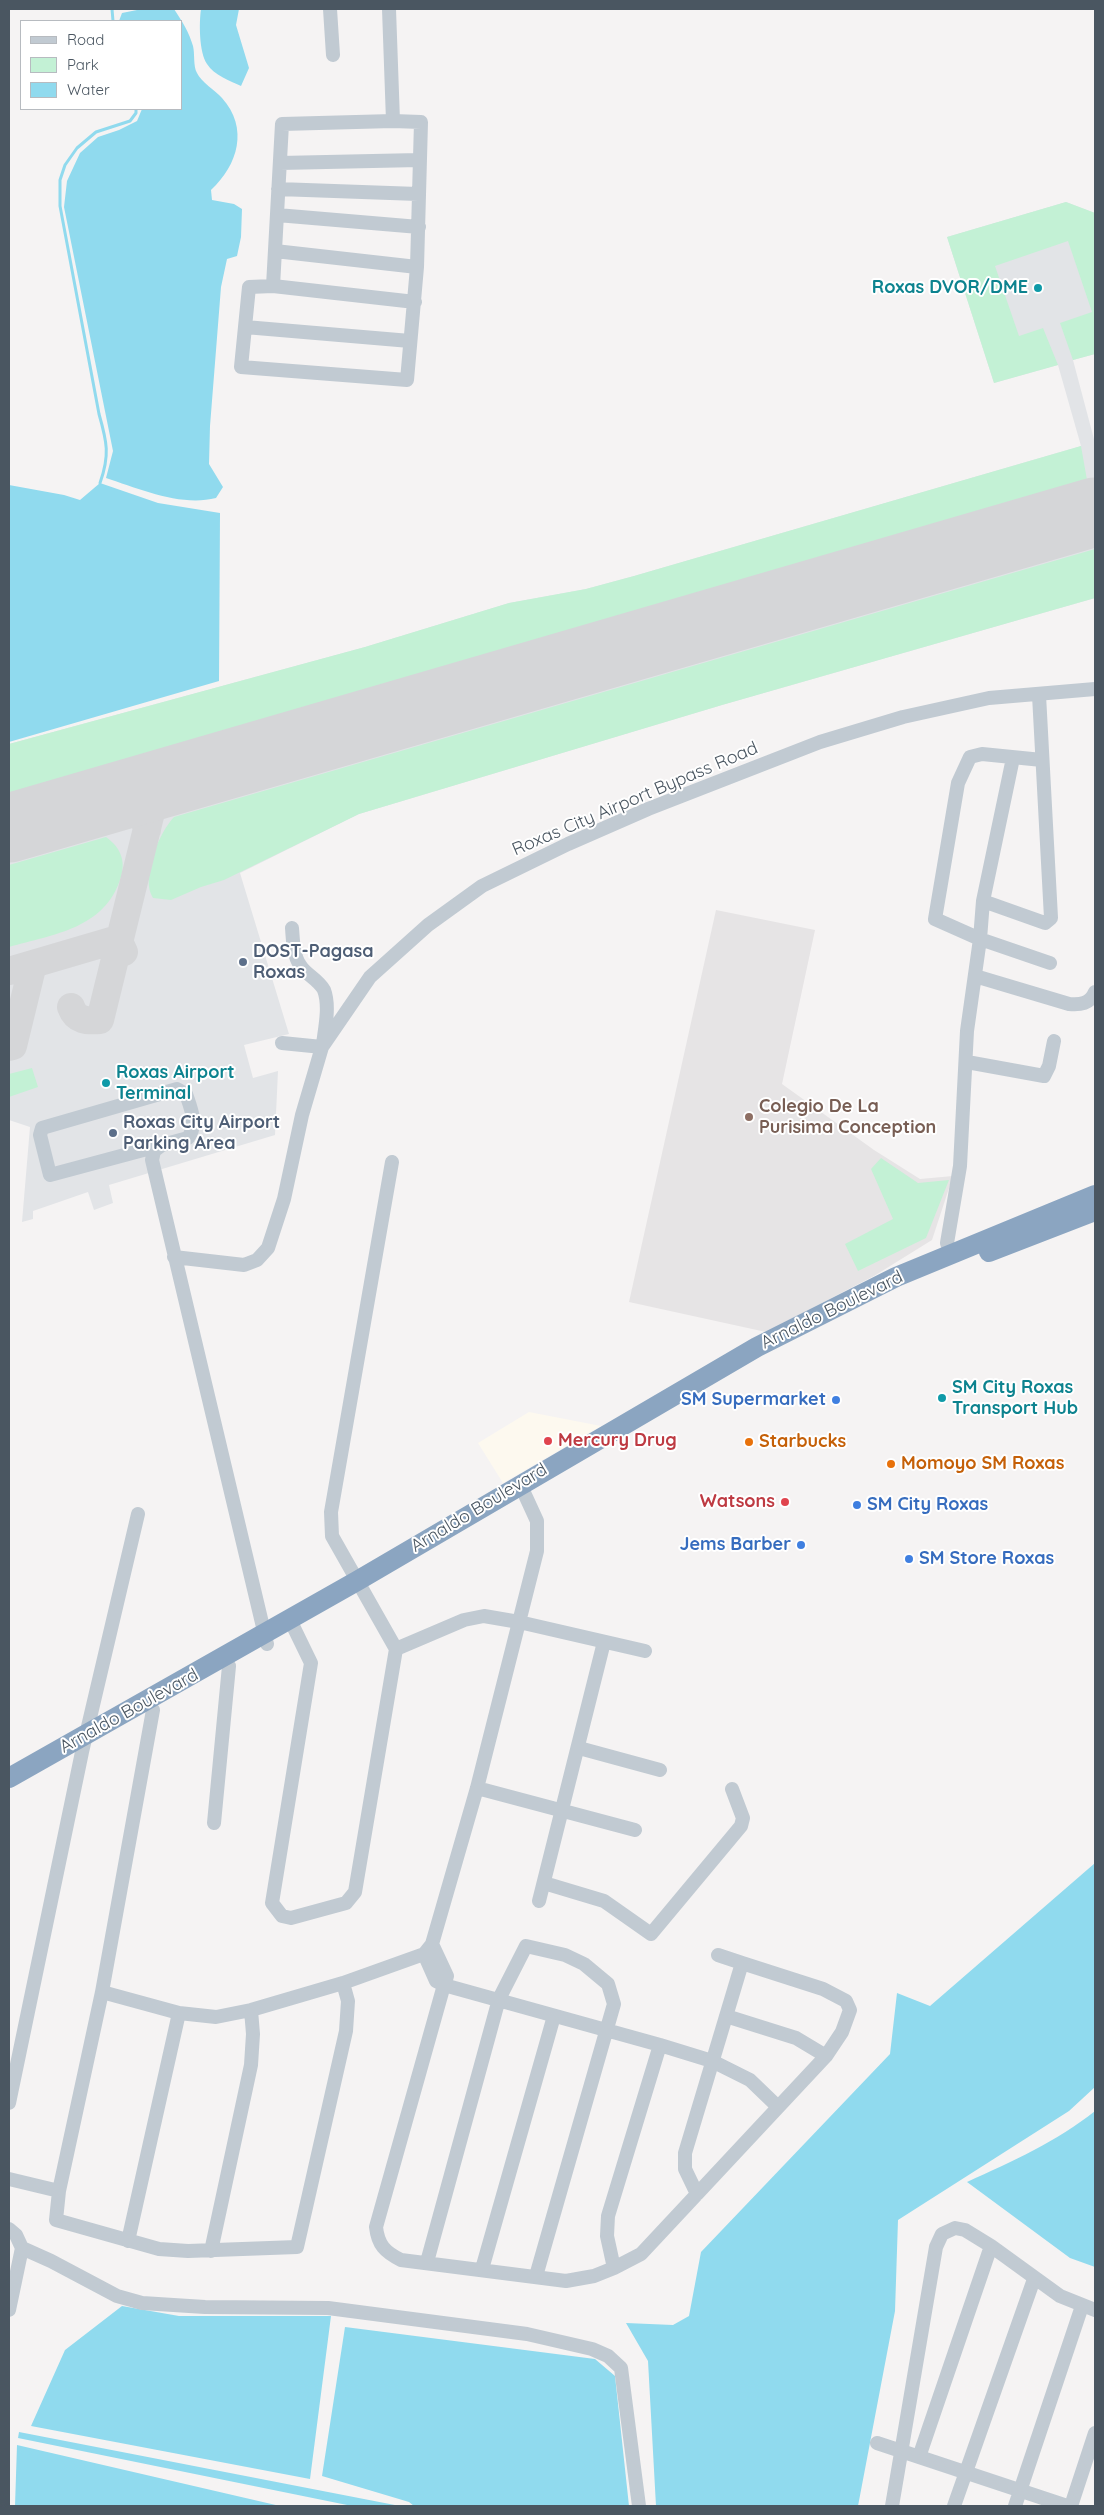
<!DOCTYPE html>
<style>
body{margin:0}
#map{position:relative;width:1104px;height:2515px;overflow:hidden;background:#f5f3f3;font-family:Quicksand,sans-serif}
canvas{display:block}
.frame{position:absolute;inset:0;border:10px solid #4a5661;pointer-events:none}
.legend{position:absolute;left:20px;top:20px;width:162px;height:90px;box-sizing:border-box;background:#fff;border:1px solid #b7bbc0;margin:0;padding:6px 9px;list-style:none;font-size:15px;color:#4a5661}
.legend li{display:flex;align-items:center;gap:10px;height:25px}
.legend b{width:25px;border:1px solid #b7bbc0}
</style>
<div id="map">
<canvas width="1104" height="2515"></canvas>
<div class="frame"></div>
<ul class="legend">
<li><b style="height:6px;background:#c1cad2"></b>Road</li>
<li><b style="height:14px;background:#c3f1d5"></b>Park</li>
<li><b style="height:14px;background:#90daee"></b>Water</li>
</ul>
</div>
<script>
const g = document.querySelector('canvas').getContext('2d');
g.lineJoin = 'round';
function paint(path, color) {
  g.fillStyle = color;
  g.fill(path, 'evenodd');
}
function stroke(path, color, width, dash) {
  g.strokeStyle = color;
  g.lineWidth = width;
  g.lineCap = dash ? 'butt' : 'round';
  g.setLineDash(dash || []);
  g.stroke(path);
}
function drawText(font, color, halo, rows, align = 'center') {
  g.font = font + ' Quicksand,sans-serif';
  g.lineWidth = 4;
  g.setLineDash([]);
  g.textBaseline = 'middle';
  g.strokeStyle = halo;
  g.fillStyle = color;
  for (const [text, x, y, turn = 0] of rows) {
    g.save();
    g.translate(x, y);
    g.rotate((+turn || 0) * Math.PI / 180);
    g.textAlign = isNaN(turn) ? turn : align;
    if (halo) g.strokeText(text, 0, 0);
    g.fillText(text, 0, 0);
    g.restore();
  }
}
paint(new Path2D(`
 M529 1412 601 1426 503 1483 478 1443Z`), '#fdf9ef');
paint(new Path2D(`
 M716 910 815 930 782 1084 874 1150 920 1179 953 1176 932 1240 874 1276 766 1332 629 1302Z`), '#e6e4e5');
paint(new Path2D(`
 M1066 202 1095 213V354L1073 360 1095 443V598L722 705 359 814 240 873 289 1034 244 1045 253 1078 278 1071 275 1135 109 1185 113 1203 94 1210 88 1192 33 1211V1219L22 1222 30 1127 9 1120V744L365 647 509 603 586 589 634 576 1081 446 1058 365 994 383 947 237Z`), '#e2e4e7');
paint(new Path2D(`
 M1066 202 1095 213V354L1073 360 1060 323 1092 312 1068 241 995 266 1019 336 1043 328 1058 365 994 383 947 237Z
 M1081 446 1087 480 9 794V744L365 647 509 603 586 589 634 576Z
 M1095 549V598L722 705 359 814 224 880 201 887 171 900 153 898C140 877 159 833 174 817Z
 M106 837C120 847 126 860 121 877 105 929 54 934 9 947V865Z
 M32 1068 38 1087 9 1097V1074Z
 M881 1158 918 1183 949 1180 926 1238 858 1271 845 1244 893 1219 871 1169Z`), '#c3f1d5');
paint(new Path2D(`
 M142 9H174C182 21 189 32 193 46 195 54 193 66 197 73 201 82 215 90 222 98 249 128 238 165 211 190L212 200 234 204 242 209 241 237 237 256 227 259 221 287 210 426 209 464 223 487 216 498C181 507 140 489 106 478L113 451 64 207 67 181 80 153 98 137 119 130 137 121 142 109H181V21H119L122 13Z
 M201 9H239L236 25 249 68 241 86C230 81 214 75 207 64 199 52 199 23 201 9Z
 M100 483 158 503 220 513 219 681 9 742V485L64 495 80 500Z
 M1095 1863V2087L1069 2111 898 2220 895 2311 858 2506H656L648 2361 626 2323 673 2325 689 2316 701 2252 890 2054 897 1993 930 2006Z
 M1095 2111V2267L1070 2258 967 2182C1013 2161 1056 2142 1095 2111Z
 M122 2306 179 2316H331L310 2479 31 2426 65 2350Z
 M345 2327 595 2359 615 2376 629 2506H414L409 2502 322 2476Z
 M19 2432 400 2506H352L18 2438Z
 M17 2445 280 2506H15Z`), '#90daee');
stroke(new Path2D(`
 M112 9 113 21
 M100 483C110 455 107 442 99 414L60 206V180L65 165 77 148 96 132 130 121 136 113V109`), '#90daee', 3);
stroke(new Path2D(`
 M111 798C132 802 143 809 147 830
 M9 971 118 939 124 952
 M71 1007C76 1021 87 1021 100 1020L154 800 162 786 177 779
 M9 1047 13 1046 33 964`), '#d5d6d8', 28);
stroke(new Path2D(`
 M9 828 1095 512`), '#d5d6d8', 69);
stroke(new Path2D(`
 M330 9 333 55
 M389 9 393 121
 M393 121 421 122 417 267 407 380 241 367 249 287 273 286 282 124Z
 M280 163 419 160
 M278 189 418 194
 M277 215 419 227
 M275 251 417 267
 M273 286 415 302
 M245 327 410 341
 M1042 760 982 754 970 757 958 783 935 919 980 939 1050 963
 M983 901 1045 923 1051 918 1039 695
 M292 928C293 940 293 955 300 965 306 975 318 979 324 990 330 1006 325 1028 323 1044
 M975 976 1069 1004C1080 1005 1090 1004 1095 992
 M282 1043 322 1047
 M967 1062 1044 1076 1049 1066 1054 1041
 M177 1089 186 1094C191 1109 198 1124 188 1138L50 1175 40 1135 42 1128Z
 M162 1145 154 1151 152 1160 267 1644
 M951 1254 947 1243 960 1166 967 1031 980 939 983 901 1013 758
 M174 1257 244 1265 257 1260 268 1248 284 1199 302 1115 322 1047 370 977 428 925 482 886 568 844 648 809 820 742 903 717 989 698 1095 689
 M294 1628 311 1663 272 1903 282 1916 291 1918 346 1903 355 1892 396 1649 332 1536 331 1512 392 1162
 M396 1649 464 1620 484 1616 519 1622 645 1651
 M153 1710 102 1992 59 2191 56 2220 159 2249 188 2251 297 2247 346 2031 348 2001 343 1983
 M579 1748 660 1770
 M477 1788 635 1830
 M214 1823 229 1666
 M544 1883 604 1901 651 1934 741 1826 743 1818 732 1789
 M539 1901 604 1642
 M424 1954 436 1981 444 1985 447 1976 432 1944
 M718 1955 742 1963
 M102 1992 179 2013 216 2017 251 2010 343 1983 424 1954 432 1944 477 1788 537 1551V1521L520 1484
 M726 2016 796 2038 826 2056
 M9 2103 82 1752 138 1514
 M9 2179 59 2191
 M697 2194 685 2169V2153C704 2090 723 2026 742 1963L823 1989 846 2001 850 2010 842 2032 826 2056 641 2254 614 2268 594 2276 566 2281 401 2260C385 2252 378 2245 376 2227L444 1985 660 2045 712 2061 750 2080 777 2106
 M9 2229 16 2235 22 2248 9 2310
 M128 2241 179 2013
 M22 2248 51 2261 117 2296 142 2303 205 2307 328 2308 527 2334 592 2349 608 2356 621 2368 639 2506
 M211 2251 251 2065 253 2034 251 2010
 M427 2262 499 1999 526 1946 565 1955 584 1964 608 1984 614 2004 536 2276
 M614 2268 607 2236 608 2216 660 2045
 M482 2269 554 2016
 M877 2443 1067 2506
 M919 2457 991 2246
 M892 2506 936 2247 942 2234 955 2228 965 2230 991 2246 1060 2296 1095 2310
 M954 2506 1034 2279
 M1015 2506 1082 2306
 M1071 2506 1095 2433`), '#c1cad2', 14);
stroke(new Path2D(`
 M989 1252 1095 1211
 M9 1778 357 1581 757 1347 896 1277 1095 1195`), '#8ba5c1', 20);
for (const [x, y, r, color] of [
 [1038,288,5,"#0f9aa8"],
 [243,962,5,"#5c6f8a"],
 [106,1083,5,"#0f9aa8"],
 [749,1117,5,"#8d6e63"],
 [113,1133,5,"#5c6f8a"],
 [942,1398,5,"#0f9aa8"],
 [836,1400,5,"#3f7fe0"],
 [548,1441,5,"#e0444e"],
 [749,1442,5,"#e8710a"],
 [891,1464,5,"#e8710a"],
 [785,1502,5,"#e0444e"],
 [857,1505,5,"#3f7fe0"],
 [801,1545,5,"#3f7fe0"],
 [909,1559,5,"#3f7fe0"]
]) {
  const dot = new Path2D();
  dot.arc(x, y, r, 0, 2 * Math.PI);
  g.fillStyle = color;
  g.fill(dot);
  stroke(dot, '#fff', 2);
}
drawText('bold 18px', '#0d838f', '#fff', [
 ["Roxas DVOR/DME",1028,288,"right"],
 ["Roxas Airport",116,1073],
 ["Terminal",116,1094],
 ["SM City Roxas",952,1388],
 ["Transport Hub",952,1409]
], 'left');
drawText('18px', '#4a5661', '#fff', [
 ["Roxas City Airport Bypass Road",635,799,-23],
 ["Arnaldo Boulevard",832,1310,-26],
 ["Arnaldo Boulevard",479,1508,-31],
 ["Arnaldo Boulevard",129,1711,-29]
]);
drawText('bold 18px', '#4e5e75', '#fff', [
 ["DOST-Pagasa",253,952],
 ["Roxas",253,973],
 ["Roxas City Airport",123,1123],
 ["Parking Area",123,1144]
], 'left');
drawText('bold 18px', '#785e54', '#fff', [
 ["Colegio De La",759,1107],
 ["Purisima Conception",759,1128]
], 'left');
drawText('bold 18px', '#366cbe', '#fff', [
 ["SM Supermarket",826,1400],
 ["SM City Roxas",867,1505,"left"],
 ["Jems Barber",791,1545],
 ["SM Store Roxas",919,1559,"left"]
], 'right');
drawText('bold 18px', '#be3a42', '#fff', [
 ["Mercury Drug",558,1441],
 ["Watsons",775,1502,"right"]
], 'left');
drawText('bold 18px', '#c56008', '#fff', [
 ["Starbucks",759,1442],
 ["Momoyo SM Roxas",901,1464]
], 'left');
</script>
